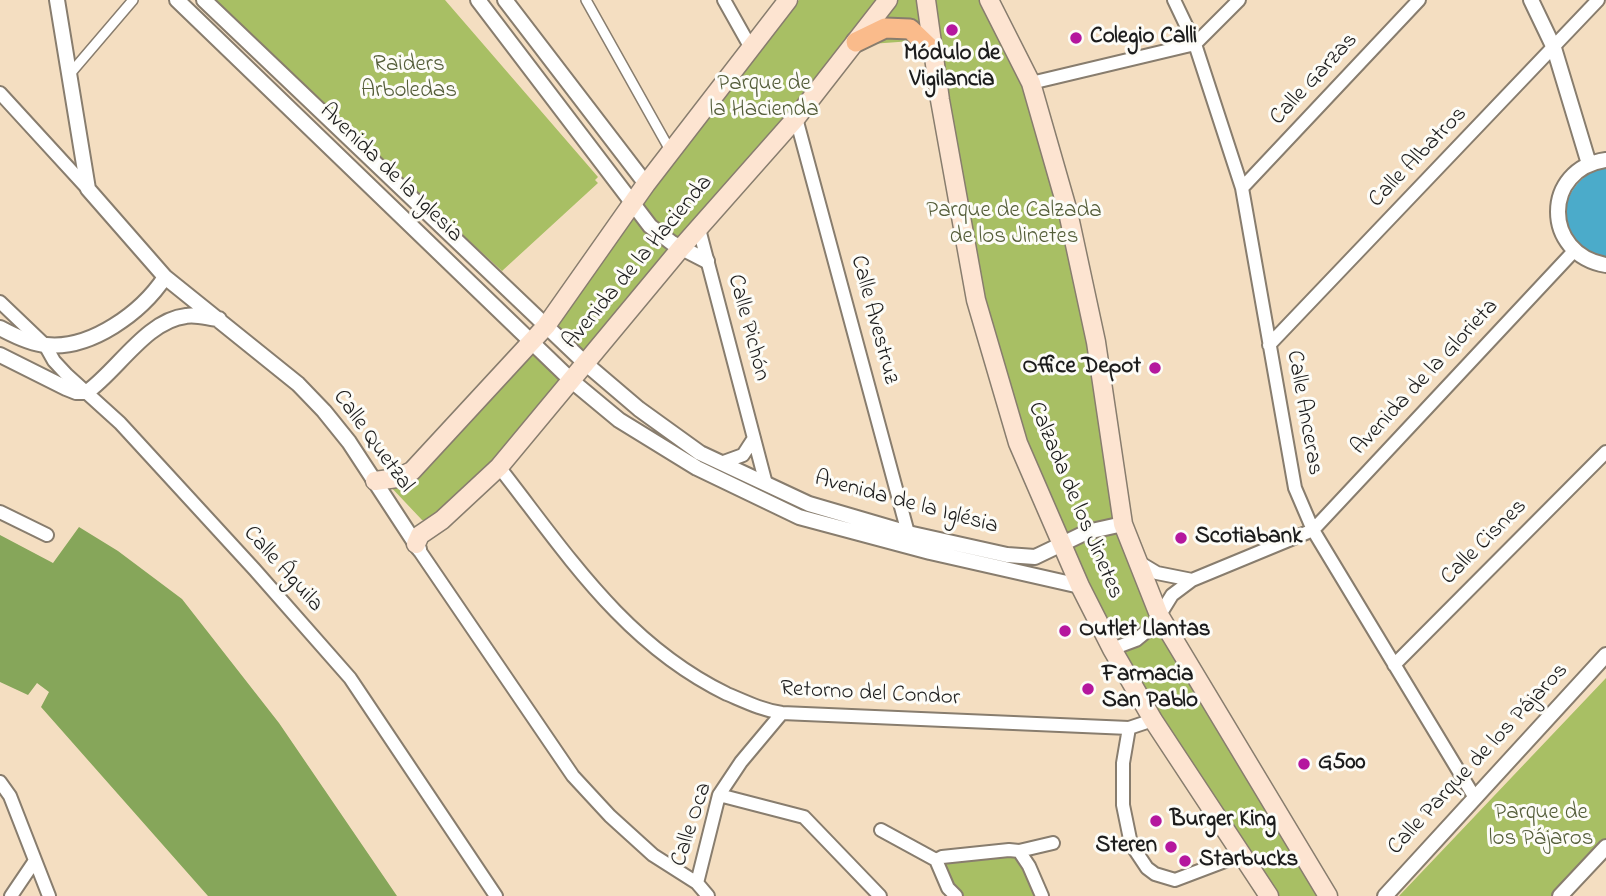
<!DOCTYPE html>
<meta charset="utf-8">
<style>
body{margin:0}
canvas{display:block;background:#f4dec1}
</style>
<canvas width="1606" height="896"></canvas>
<script>
const g = document.querySelector('canvas').getContext('2d');
g.lineJoin = 'round';
function paint(path, color) {
  g.fillStyle = color;
  g.fill(path, 'evenodd');
}
function stroke(path, color, width, dash) {
  g.strokeStyle = color;
  g.lineWidth = width;
  g.lineCap = dash ? 'butt' : 'round';
  g.setLineDash(dash || []);
  g.stroke(path);
}
function drawText(font, color, halo, rows, align = 'center') {
  g.font = font + ' "Indie Flower",sans-serif';
  g.lineWidth = 6;
  g.setLineDash([]);
  g.textBaseline = 'middle';
  g.strokeStyle = halo;
  g.fillStyle = color;
  for (const [text, x, y, turn = 0] of rows) {
    g.save();
    g.translate(x, y);
    g.rotate((+turn || 0) * Math.PI / 180);
    g.textAlign = isNaN(turn) ? turn : align;
    if (halo) g.strokeText(text, 0, 0);
    g.fillText(text, 0, 0);
    g.restore();
  }
}
paint(new Path2D(`
 M207 0H445L598 177 595 180 598 183 502 271Z
 M799 0H884L680 245 635 203Z
 M890 0H987L1029 83 1065 212 1110 468 1153 602 1326 896H1271L1155 719 1018 443 927 62 912 41 857 45Z
 M632 205 676 249 584 360 549 326Z
 M531 348 568 381 498 465 429 521 422 520 388 484 409 480 424 472Z
 M1606 678V838L1553 896H1399Z
 M1018 852 1040 896H958L940 871 944 859Z`), '#a8bf64');
paint(new Path2D(`
 M79 527 118 551 182 599 279 723 397 896H208L41 707 49 692 37 683 28 695 0 682V535L53 563Z`), '#86a65a');
paint(new Path2D(`
 M1606 167V259C1552 249 1552 181 1606 167Z`), '#4babca');
const pedestrian = new Path2D(`
 M586 0 670 150
 M69 75 133 0`);
const minor = new Path2D(`
 M724 0 751 48
 M1174 0 1195 44 1242 188 1295 488 1313 530 1475 798
 M1031 83 1195 44 1239 0
 M0 93 88 189
 M796 118 908 533
 M1242 188 1419 0
 M699 229 766 484
 M0 302 45 345 54 361 67 375 120 423 255 570 350 678 496 896
 M1269 345 1598 0
 M721 463 743 455 754 438
 M499 467C567 554 624 644 727 694 746 702 762 710 782 713L1129 728 1153 720
 M0 512 47 535
 M419 550 573 776 610 816 653 855 697 883 708 896
 M1137 561 1157 573 1192 580
 M1112 649 1136 640 1147 631 1156 621 1172 595 1192 580 1313 530 1574 251
 M1394 665 1606 452
 M1129 728 1123 763V805L1131 844 1147 868 1155 874 1175 880 1241 855
 M0 782 10 796 49 896
 M719 795 804 817 880 896
 M881 830 936 860
 M1019 851 1029 866 1042 896
 M936 860 942 857 1009 850 1019 851 1053 843
 M936 860 948 888 956 896
 M697 883 719 795 741 762 782 713
 M11 896 34 862`);
const tertiary = new Path2D(`
 M57 0 88 189 165 277 298 384 324 411 349 442 419 549
 M177 0 572 381 619 420 697 468 799 517 930 552 1080 586
 M204 0 585 363 639 409 700 453 809 504 908 533 1007 555 1035 557 1087 532 1123 524
 M478 0 650 226 672 243 707 261
 M505 0 646 184
 M1531 0 1554 48 1589 164
 M1606 160C1542 169 1542 254 1606 265
 M0 328C13 335 32 344 46 345 91 350 142 312 165 277
 M0 355 66 388 76 392H87C117 371 147 320 186 316 196 314 208 318 219 319
 M1385 896 1606 655
 M1560 896 1606 847`);
const secondary = new Path2D(`
 M926 0 940 100 976 300 1018 443 1080 586 1112 649 1153 720 1269 896
 M989 0 1031 83 1068 212 1096 342 1123 524 1159 615 1328 896
 M375 481 397 478 412 471 546 326 646 184 788 0
 M416 544 420 535 442 520 499 467 681 248 796 118 888 0`);
const primary = new Path2D(`
 M856 42 885 28 910 29 934 52`);
stroke(pedestrian, '#887d6e', 12);
stroke(minor, '#887d6e', 16);
stroke(tertiary, '#887d6e', 18);
stroke(secondary, '#887d6e', 21);
stroke(primary, '#887d6e', 23);
stroke(pedestrian, '#fff', 9);
stroke(minor, '#fff', 12);
stroke(tertiary, '#fff', 14);
stroke(secondary, '#fde4d1', 18);
stroke(primary, '#fabb8b', 19);
for (const [x, y, r, color] of [
 [952,30,7,"#b5179e"],
 [1076,38,7,"#b5179e"],
 [1155,368,7,"#b5179e"],
 [1181,538,7,"#b5179e"],
 [1065,631,7,"#b5179e"],
 [1088,689,7,"#b5179e"],
 [1304,764,7,"#b5179e"],
 [1156,821,7,"#b5179e"],
 [1171,847,7,"#b5179e"],
 [1185,861,7,"#b5179e"]
]) {
  const dot = new Path2D();
  dot.arc(x, y, r, 0, 2 * Math.PI);
  g.fillStyle = color;
  g.fill(dot);
  stroke(dot, '#fdfcf7', 2.5);
}
drawText('bold 23px', '#1c1c1c', '#fdfcf7', [
 ["Colegio Calli",1090,38],
 ["Módulo de",952,55,"center"],
 ["Vigilancia",952,81,"center"],
 ["Office Depot",1141,368,"right"],
 ["Scotiabank",1195,538],
 ["Outlet Llantas",1079,631],
 ["Farmacia",1102,676],
 ["San Pablo",1102,702],
 ["G500",1318,764],
 ["Burger King",1170,821],
 ["Steren",1157,847,"right"],
 ["Starbucks",1199,861]
], 'left');
drawText('23px', '#545d39', '#fdfcf7', [
 ["Raiders",409,66],
 ["Arboledas",409,92],
 ["Parque de",764,85],
 ["la Hacienda",764,111],
 ["Parque de Calzada",1014,212],
 ["de los Jinetes",1014,238],
 ["Parque de",1541,814],
 ["los Pájaros",1541,840]
]);
drawText('23px', '#1c1c1c', '#fdfcf7', [
 ["Calle Garzas",1315,80,-47],
 ["Calle Albatros",1419,158,-46],
 ["Avenida de la Iglesia",390,174,44],
 ["Avenida de la Hacienda",639,263,-50],
 ["Calle Avestruz",873,320,75],
 ["Calle Pichón",747,328,75],
 ["Avenida de la Glorieta",1426,378,-47],
 ["Calle Anceras",1303,413,80],
 ["Calle Quetzal",372,442,54],
 ["Calzada de los Jinetes",1074,501,67],
 ["Avenida de la Iglésia",906,504,15],
 ["Calle Cisnes",1485,543,-45],
 ["Calle Águila",282,570,48],
 ["Retorno del Condor",870,695,3],
 ["Calle Parque de los Pájaros",1479,760,-47],
 ["Calle Oca",693,825,-72]
]);
</script>
